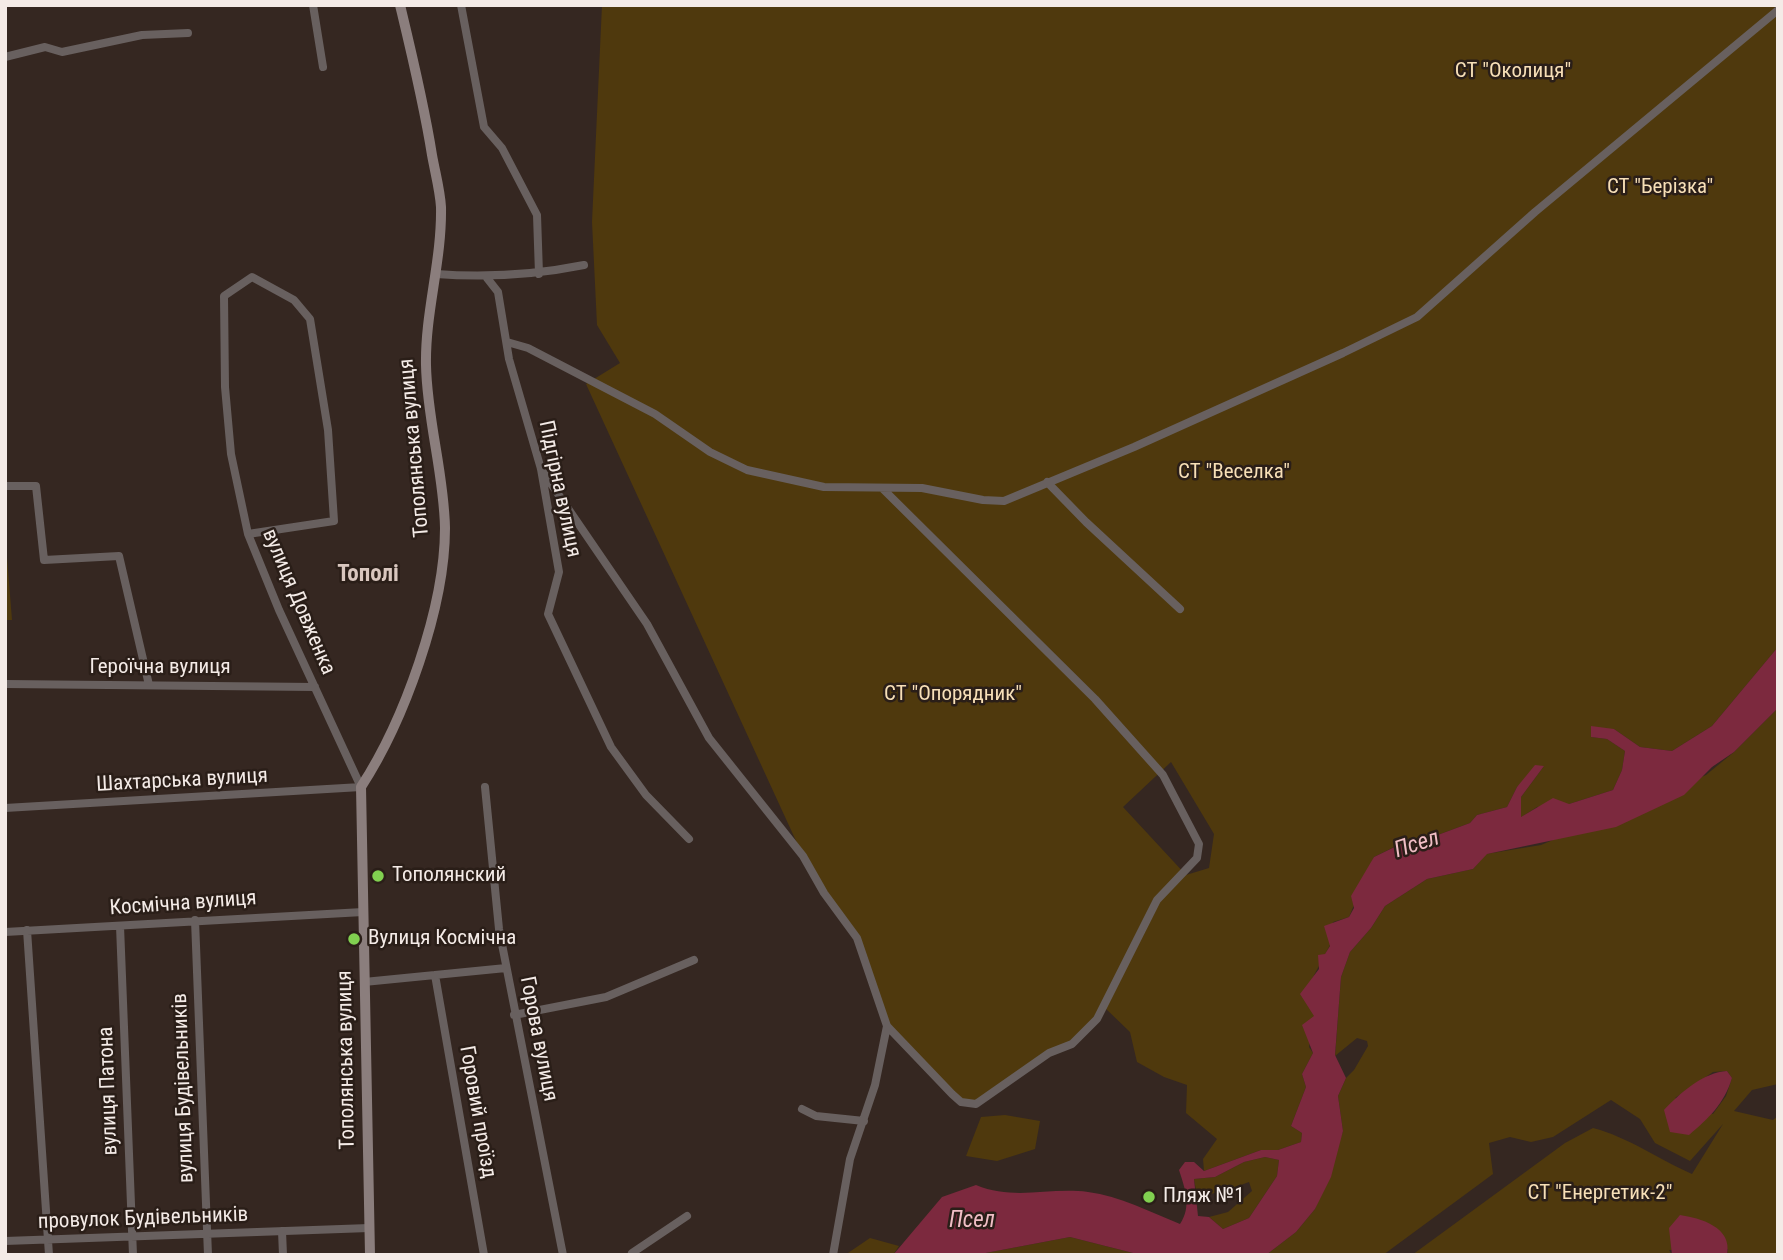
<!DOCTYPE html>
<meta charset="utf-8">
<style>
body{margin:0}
#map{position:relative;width:1783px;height:1260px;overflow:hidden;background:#352721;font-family:"Roboto Condensed",sans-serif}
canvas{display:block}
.frame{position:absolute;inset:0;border:7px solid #f4ebe7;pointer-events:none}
</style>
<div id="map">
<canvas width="1783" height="1260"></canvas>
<div class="frame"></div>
</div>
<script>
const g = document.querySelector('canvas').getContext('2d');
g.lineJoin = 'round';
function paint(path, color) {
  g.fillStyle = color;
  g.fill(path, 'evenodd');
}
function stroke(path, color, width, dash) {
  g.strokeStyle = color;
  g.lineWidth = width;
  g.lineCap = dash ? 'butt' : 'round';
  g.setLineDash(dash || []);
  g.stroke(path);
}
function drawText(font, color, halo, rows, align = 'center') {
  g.font = font + ' "Roboto Condensed",sans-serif';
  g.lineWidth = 5;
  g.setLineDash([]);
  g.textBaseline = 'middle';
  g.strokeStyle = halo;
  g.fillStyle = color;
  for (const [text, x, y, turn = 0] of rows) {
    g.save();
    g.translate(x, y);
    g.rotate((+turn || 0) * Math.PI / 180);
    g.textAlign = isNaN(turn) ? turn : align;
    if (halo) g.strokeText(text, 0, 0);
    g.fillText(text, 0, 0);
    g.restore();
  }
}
paint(new Path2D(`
 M602 5H1778V647L1712 726 1672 751 1640 747 1614 729 1591 737 1607 739 1625 751 1622 770 1613 790 1569 804 1537 807 1520 818 1521 797 1544 766 1517 787 1507 807 1477 815 1470 823 1435 836 1416 849 1408 840 1374 857 1349 917 1333 922 1330 945 1311 981 1315 1016 1309 1047 1313 1053 1302 1074 1306 1087 1291 1126 1302 1133 1301 1142 1278 1150H1261L1204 1171 1203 1159 1217 1139 1186 1113 1187 1085 1164 1077 1137 1062 1130 1032 1104 1007 1072 1044 1060 1047 983 1102 968 1104 895 1038 857 938 803 856 586 384 620 363 597 325 592 222ZM1171 762 1214 834 1209 868 1186 875 1123 807Z
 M5 532 12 620H5Z
 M1778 708V1084L1752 1090 1734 1111 1773 1120 1778 1116V1255H1727L1728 1249 1669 1250 1672 1255H1412L1565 1143 1593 1128C1628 1137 1658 1159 1692 1174L1723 1124 1690 1161 1655 1143 1640 1119 1611 1100 1553 1137 1531 1142 1510 1137 1489 1143 1493 1174 1383 1255H1266L1296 1232 1315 1209 1343 1131 1338 1096 1346 1078 1354 1070 1368 1046 1367 1041 1357 1038 1335 1056 1341 977 1350 952 1371 928 1385 906 1427 879 1473 869 1486 854 1541 845 1706 775 1734 752ZM1727 1071 1732 1078 1726 1096 1713 1114 1675 1098 1713 1072Z
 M1005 1115 1040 1121 1035 1149 997 1161 966 1156 981 1117Z
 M1265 1157 1279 1160 1277 1176 1249 1218 1223 1229 1209 1217 1228 1212 1252 1191 1249 1182 1222 1192 1197 1196 1194 1179 1215 1177 1244 1162Z
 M1070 1237 1141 1255H975Z
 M870 1238 899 1246 893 1255H845Z`), '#4f390d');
paint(new Path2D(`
 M1778 647V708L1734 752 1712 767 1684 795 1616 827 1487 854 1473 869 1427 879 1385 906 1371 928 1350 952 1341 977 1335 1055 1346 1078 1338 1096 1343 1131 1331 1177 1315 1209 1296 1232 1266 1255H1141L1070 1237 975 1255H893L942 1197 976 1185C1015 1201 1048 1187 1088 1192 1120 1196 1150 1212 1180 1224 1192 1206 1185 1189 1179 1170L1185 1162H1194L1204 1171 1261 1150H1278L1301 1142 1302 1133 1291 1126 1306 1087 1302 1074 1313 1053 1302 1025 1314 1016 1300 994 1319 969 1318 955 1325 954 1330 946 1324 926 1349 917 1354 908 1351 896 1374 857 1409 840 1416 848 1435 836 1470 823 1477 815 1507 807 1517 787 1535 765 1544 766 1521 797V817L1553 798 1569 804 1613 790 1622 770 1625 751 1607 739 1591 737V726L1614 729 1640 747 1672 751 1712 726ZM1265 1157 1279 1160 1277 1176 1249 1218 1223 1229 1209 1217 1198 1216 1194 1179 1215 1177 1244 1162Z
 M1727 1071 1732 1078C1724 1104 1709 1118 1689 1135L1670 1132 1664 1110C1680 1093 1704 1072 1727 1071Z
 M1680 1215C1700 1218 1733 1227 1727 1255H1672L1669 1228Z`), '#7c293e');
stroke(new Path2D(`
 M313 5 323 67
 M461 5 484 127 502 148 537 215 539 274
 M5 57 45 47 62 52 142 35 188 33
 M436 274C488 278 534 275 584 265
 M487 278 498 292 509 359 541 469 559 572 548 614 611 747 646 795 689 839
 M507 342 528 348 655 414 710 452 747 470 824 487 922 488 983 500 1004 501 1134 447 1343 353 1417 317 1535 212 1778 10
 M541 469 647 624 709 738 803 856 824 893 857 938 887 1026 952 1094 961 1102 976 1104 1049 1053 1072 1044 1097 1019 1157 900 1197 858 1199 844 1163 775 1095 699 883 489
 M1047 482 1086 522 1180 609
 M5 486H36L44 560 119 556 149 685
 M5 684 315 687
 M485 787 499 929 563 1255
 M5 808 361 787 279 610 248 534 231 454 225 387 224 296 252 277 294 300 310 319 328 430 334 521 248 534
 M195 920 208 1255
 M120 926 133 1255
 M27 930 49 1255
 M5 932 363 912
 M435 975 484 1255
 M364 982 506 968
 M514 1015 606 997 694 960
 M802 1109 816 1116 864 1121
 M282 1231 283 1255
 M5 1241 369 1228
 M632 1253 687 1216
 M833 1255 850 1159 875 1085 887 1026`), '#68605f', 8);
stroke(new Path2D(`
 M370 1255 361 787C404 721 445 608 445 528 444 473 427 420 426 365 425 312 442 261 441 207 440 190 435 172 432 155 424 104 412 55 400 5`), '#8b7e7d', 10);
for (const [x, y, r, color] of [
 [378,876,7,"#81d050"],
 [354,939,7,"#81d050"],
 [1149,1197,7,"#81d050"]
]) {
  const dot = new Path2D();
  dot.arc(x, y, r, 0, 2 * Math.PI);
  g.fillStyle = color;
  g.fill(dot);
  stroke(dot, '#2a1e18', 2.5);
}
drawText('21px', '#f7dfb7', '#2a1e18', [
 ["СТ \"Околиця\"",1513,72],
 ["СТ \"Берізка\"",1660,188],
 ["СТ \"Веселка\"",1234,473],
 ["СТ \"Опорядник\"",953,695],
 ["СТ \"Енергетик-2\"",1600,1194]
]);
drawText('21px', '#f4ebe7', '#2a1e18', [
 ["Тополянська вулиця",415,448,-95],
 ["Підгірна вулиця",559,489,78],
 ["вулиця Довженка",298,602,67],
 ["Героїчна вулиця",160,668],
 ["Шахтарська вулиця",182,781,-3],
 ["Космічна вулиця",183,904,-4],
 ["Горова вулиця",538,1039,79],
 ["Тополянська вулиця",347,1060,-91],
 ["вулиця Будівельників",184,1088,-92],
 ["вулиця Патона",109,1091,-92],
 ["Горовий проїзд",477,1112,80],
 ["провулок Будівельників",143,1219,-2]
]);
drawText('21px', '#f4ebe7', '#2a1e18', [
 ["Тополянский",392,876],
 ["Вулиця Космічна",368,939],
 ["Пляж №1",1163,1197]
], 'left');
drawText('bold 23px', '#d9c7bf', '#2a1e18', [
 ["Тополі",368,575]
]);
drawText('italic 23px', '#f0bec5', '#2a1e18', [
 ["Псел",1417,845,-18],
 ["Псел",972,1221]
]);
</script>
